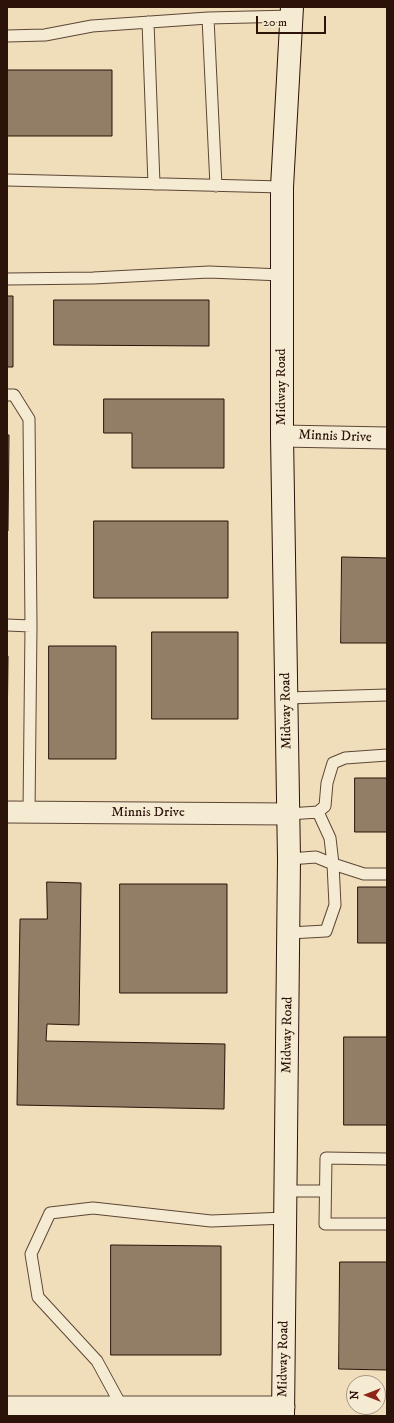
<!DOCTYPE html>
<style>
body{margin:0}
#map{position:relative;width:394px;height:1423px;overflow:hidden;background:#f0deba;font-family:"IM FELL DW Pica",serif}
canvas{display:block}
.frame{position:absolute;inset:0;border:8px solid #2c130a;pointer-events:none}
.north{position:absolute;left:346px;top:1375px;width:40px;height:40px;box-sizing:border-box;background:#f5ead2;border:1px solid #a59482;border-radius:50%;rotate:270deg;font-size:11px;font-weight:700;line-height:16px;text-align:center;color:#2c130a}
.north::after{content:'';display:block;margin:auto;width:14px;height:18px;background:#8f2418;clip-path:polygon(50% 0,100% 100%,50% 72%,0 100%)}
.scale{position:absolute;left:256px;top:16px;width:70px;height:18px;box-sizing:border-box;border:2px solid #2c130a;border-top:0;padding-left:5px;font-size:12px;line-height:14px;white-space:nowrap;color:#2c130a;-webkit-text-stroke:3px #f5ead2;paint-order:stroke}
</style>
<div id="map">
<canvas width="394" height="1423"></canvas>
<div class="frame"></div>
<div class="north">N</div>
<div class="scale">20 m</div>
</div>
<script>
const g = document.querySelector('canvas').getContext('2d');
g.lineJoin = 'round';
function paint(path, color) {
  g.fillStyle = color;
  g.fill(path, 'evenodd');
}
function stroke(path, color, width, dash) {
  g.strokeStyle = color;
  g.lineWidth = width;
  g.lineCap = dash ? 'butt' : 'round';
  g.setLineDash(dash || []);
  g.stroke(path);
}
function drawText(font, color, halo, rows, align = 'center') {
  g.font = font + ' "IM FELL DW Pica",serif';
  g.lineWidth = 3.5;
  g.setLineDash([]);
  g.textBaseline = 'middle';
  g.strokeStyle = halo;
  g.fillStyle = color;
  for (const [text, x, y, turn = 0] of rows) {
    g.save();
    g.translate(x, y);
    g.rotate((+turn || 0) * Math.PI / 180);
    g.textAlign = isNaN(turn) ? turn : align;
    if (halo) g.strokeText(text, 0, 0);
    g.fillText(text, 0, 0);
    g.restore();
  }
}
const building = new Path2D(`
 M7 70H112V136H7Z
 M7 296H13V367H7Z
 M54 300H209V346L54 345Z
 M104 399H224V468H132V433H104Z
 M7 435H9L8 531H7Z
 M94 521H228V598H94Z
 M342 557 387 558V643H341Z
 M152 632H238V719H152Z
 M49 646H116V759H49Z
 M7 656H8L7 743Z
 M355 778H387V832H355Z
 M47 882 81 883 79 1025 47 1024 46 1041 225 1044 224 1109 17 1105 20 919H47Z
 M120 884H227V993H120Z
 M358 887H387V943H358Z
 M344 1037H387V1125H344Z
 M111 1245 221 1246V1355H111Z
 M340 1262H387V1370L339 1369Z`);
paint(building, '#927d66');
stroke(building, '#2c130a', 1);
const service = new Path2D(`
 M208 18 216 186
 M148 22 154 184
 M7 36 45 35 92 26 208 18 292 16
 M7 180 282 187
 M7 279 93 278 209 272 282 275
 M7 395H14L29 419 31 626
 M7 625 31 626 29 812
 M287 698 387 695
 M318 812 330 838 333 864 364 874H387
 M289 814 318 812 325 806 327 783 333 763 345 758 387 755
 M289 859 316 857 333 864 335 905 326 931 289 933
 M387 1159 326 1158 325 1224H387
 M286 1191H325
 M122 1407 97 1361 38 1297 31 1254 50 1213 93 1208 211 1221 286 1218`);
const minor = new Path2D(`
 M282 436 387 438
 M7 812 289 814
 M7 1407H284`);
const secondary = new Path2D(`
 M283 1416 289 859 282 436V187L292 7`);
stroke(service, '#5d4636', 13);
stroke(minor, '#5d4636', 23);
stroke(secondary, '#2c130a', 24);
stroke(service, '#f5ead2', 11);
stroke(minor, '#f5ead2', 21);
stroke(secondary, '#f5ead2', 22);
drawText('14px', '#2c130a', '#f5ead2', [
 ["Midway Road",282,387,-90],
 ["Minnis Drive",335,437,2],
 ["Midway Road",287,711,-91],
 ["Minnis Drive",148,813],
 ["Midway Road",288,1035,-89],
 ["Midway Road",284,1359,-89]
]);
</script>
